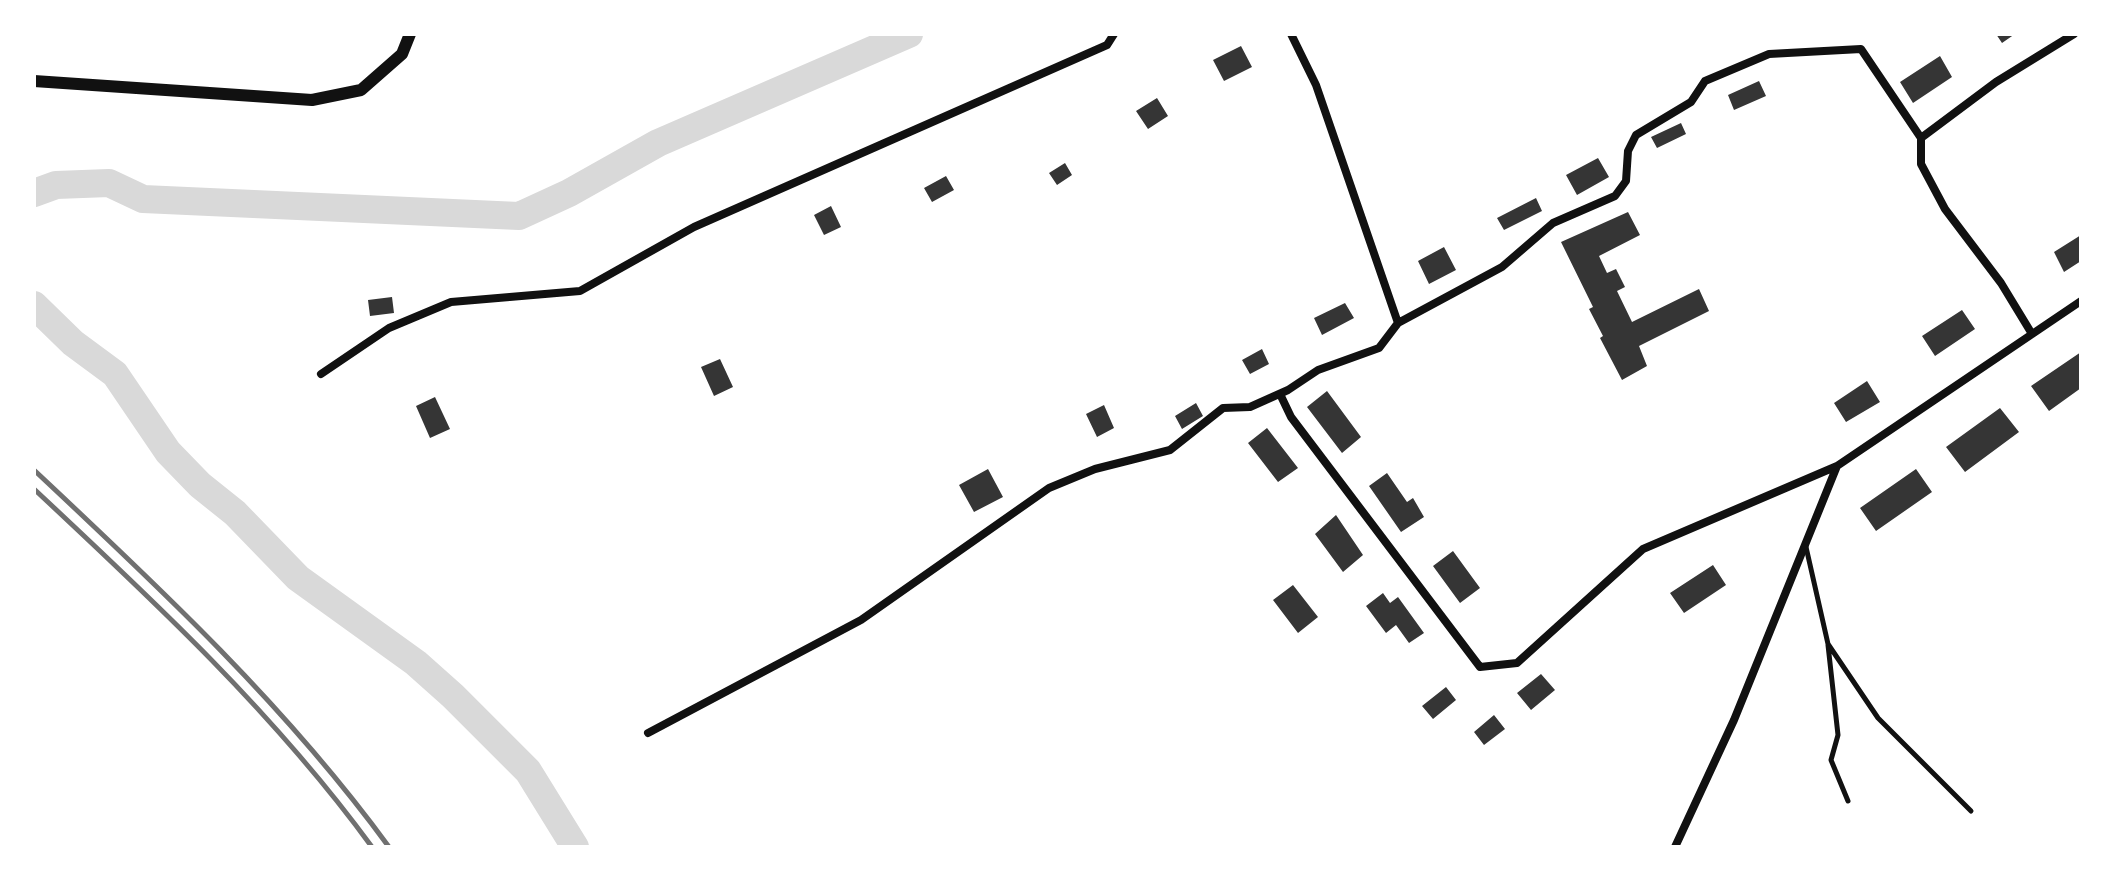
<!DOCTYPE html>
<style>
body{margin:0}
#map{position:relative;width:2115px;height:881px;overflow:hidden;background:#fff;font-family:Manrope,sans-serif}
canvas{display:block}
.frame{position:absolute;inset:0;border:36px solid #fff;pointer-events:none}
</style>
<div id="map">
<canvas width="2115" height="881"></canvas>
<div class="frame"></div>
</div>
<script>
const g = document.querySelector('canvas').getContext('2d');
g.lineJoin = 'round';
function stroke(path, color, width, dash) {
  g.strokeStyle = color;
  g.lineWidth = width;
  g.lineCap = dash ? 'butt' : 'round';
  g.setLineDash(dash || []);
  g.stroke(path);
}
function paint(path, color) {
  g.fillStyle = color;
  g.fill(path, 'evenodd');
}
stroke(new Path2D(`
 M34 193 56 185 109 183 143 199 519 216 569 193 658 143 909 34
 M34 305 73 343 115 374 168 452 200 485 235 513 298 578 416 663 453 696 528 771 575 847`), '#d9d9d9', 28);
paint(new Path2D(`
 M1996 34H2015L2002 43Z
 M1241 46 1252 67 1224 81 1213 60Z
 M1940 56 1952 77 1913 103 1900 82Z
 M1759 81 1766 96 1734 110 1728 95Z
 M1157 98 1168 116 1148 129 1136 111Z
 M1681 123 1686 134 1657 148 1651 137Z
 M1598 158 1609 177 1577 195 1566 175Z
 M1065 163 1072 175 1057 185 1049 173Z
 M946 176 954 190 932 202 924 188Z
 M1536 198 1542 211 1504 230 1497 218Z
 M831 206 841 227 824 235 814 215Z
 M1628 212 1640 235 1599 256 1607 273 1616 269 1625 287 1617 291 1632 322 1699 289 1709 311 1639 346 1647 366 1622 380 1600 338 1603 336 1589 309 1593 307 1561 242Z
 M2081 235V261L2064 272 2054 252Z
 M1444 247 1456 270 1429 284 1418 261Z
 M392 297 394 313 370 316 368 300Z
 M1345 303 1354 318 1322 335 1314 318Z
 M1962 310 1975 329 1935 356 1922 336Z
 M1262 349 1269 364 1250 374 1242 360Z
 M2081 352V388L2049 411 2031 386Z
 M720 359 733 387 714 396 701 367Z
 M1867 381 1880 402 1846 422 1834 403Z
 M1327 391 1361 437 1342 453 1307 407Z
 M435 397 450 429 430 438 416 406Z
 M1196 403 1203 416 1182 429 1175 416Z
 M1104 405 1114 428 1097 437 1086 414Z
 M2000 408 2019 432 1965 472 1946 447Z
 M1267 428 1298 468 1278 482 1248 443Z
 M988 469 1003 497 974 512 959 485Z
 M1916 469 1932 492 1876 531 1860 508Z
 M1387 473 1407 502 1413 498 1424 517 1401 532 1369 486Z
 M1336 515 1363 555 1343 572 1315 534Z
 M1453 551 1480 588 1460 603 1433 566Z
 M1713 565 1726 585 1684 613 1670 593Z
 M1293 585 1318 617 1298 633 1273 600Z
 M1383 593 1390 603 1398 597 1424 633 1409 643 1396 625 1386 633 1366 606Z
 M1541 674 1555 690 1531 710 1517 693Z
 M1446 687 1456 700 1433 719 1422 706Z
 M1494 715 1505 729 1484 745 1474 732Z`), '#353535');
stroke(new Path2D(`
 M1806 547 1828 644 1878 718 1971 811
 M1828 645 1838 735 1831 760 1848 801`), '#111', 5);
stroke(new Path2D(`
 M1291 34 1316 85 1398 323
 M1921 138V164L1945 209 2001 283 2032 334
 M1921 138 1996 82 2074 34
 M321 374 389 328 451 302 580 291 694 227 1107 45 1114 34
 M1280 394 1291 417 1480 667 1517 663 1643 549 1837 466
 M648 733 861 620 1049 488 1095 469 1170 450 1223 408 1250 407 1288 390 1318 370 1379 348 1398 323 1502 267 1553 223 1615 196 1626 181 1628 151 1636 135 1691 102 1705 81 1769 54 1861 49 1921 138
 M1675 847 1734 720 1837 466 2081 301`), '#111', 8);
stroke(new Path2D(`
 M34 81 312 100 361 90 402 54 410 34`), '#111', 12);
stroke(new Path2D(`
 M34 470C160 588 287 707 389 847
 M34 489C154 601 275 714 372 847`), '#707070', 5);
</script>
